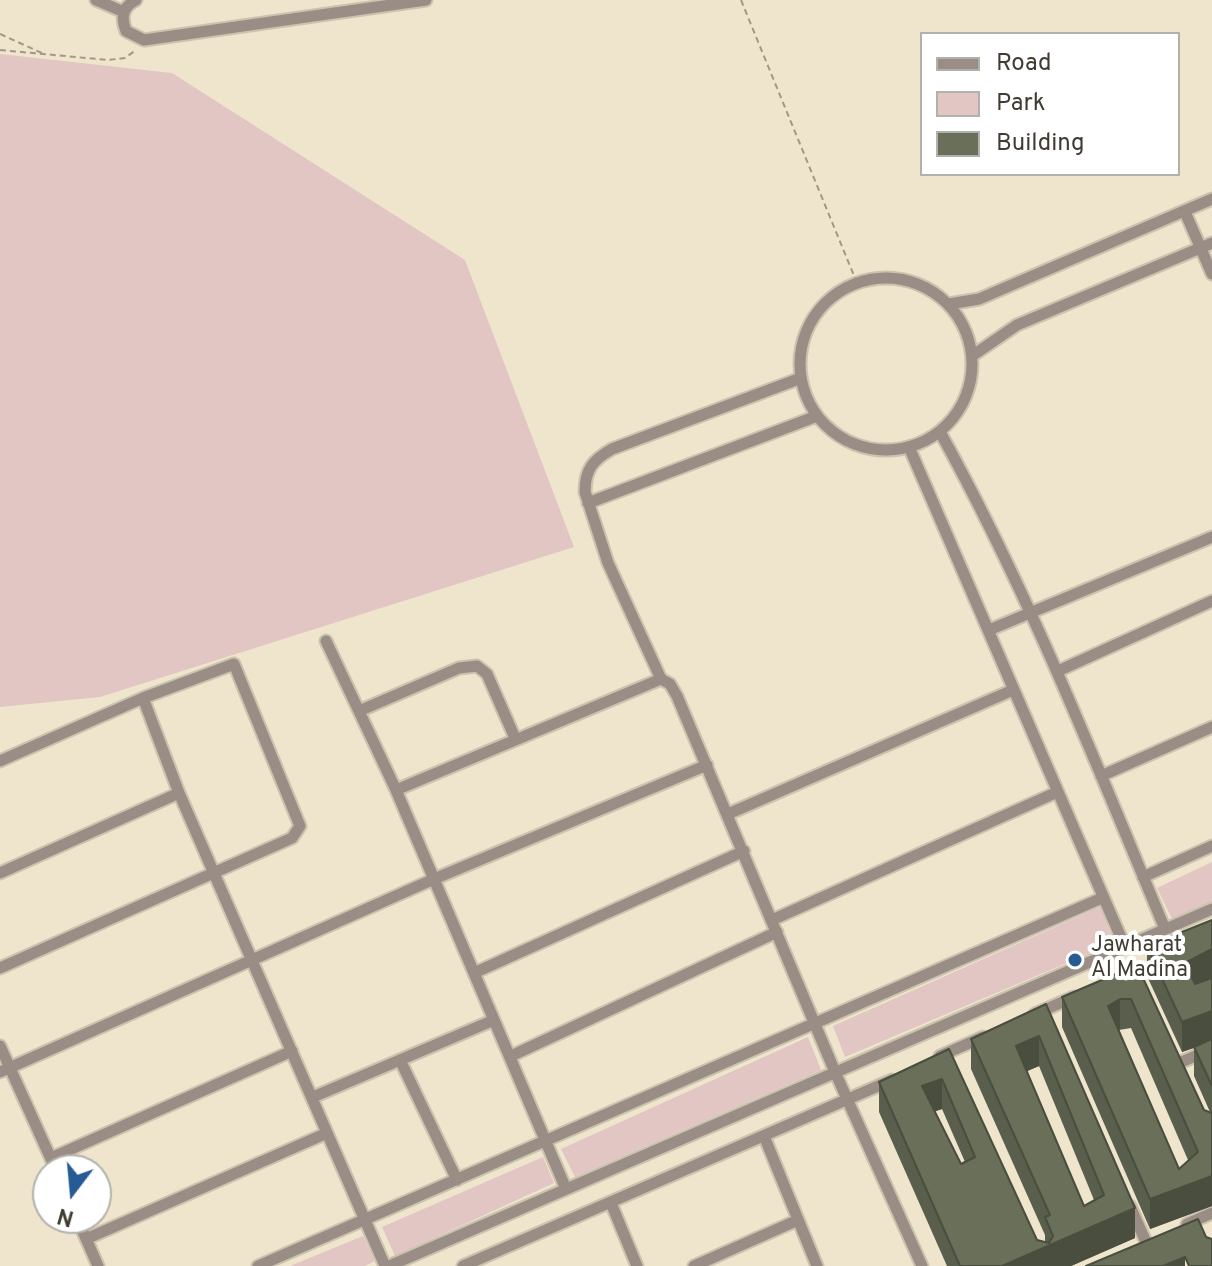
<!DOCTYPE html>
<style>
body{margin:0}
#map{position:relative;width:1212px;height:1266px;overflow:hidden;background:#efe5cd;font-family:Overpass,sans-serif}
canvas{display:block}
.legend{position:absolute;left:920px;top:32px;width:260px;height:144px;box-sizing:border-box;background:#fff;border:2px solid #b3b1ad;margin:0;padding:10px 14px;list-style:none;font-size:24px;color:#403c32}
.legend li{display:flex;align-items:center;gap:16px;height:40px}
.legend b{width:40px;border:2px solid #b3b1ad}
.north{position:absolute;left:32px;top:1154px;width:80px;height:80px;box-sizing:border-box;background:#fff;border:2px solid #b3b1ad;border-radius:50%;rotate:196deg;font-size:22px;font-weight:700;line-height:32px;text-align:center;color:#403c32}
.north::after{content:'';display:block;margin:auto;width:28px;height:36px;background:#265b93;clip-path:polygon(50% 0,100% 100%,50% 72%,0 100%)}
</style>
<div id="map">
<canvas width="1212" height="1266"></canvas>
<ul class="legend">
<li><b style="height:10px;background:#998d85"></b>Road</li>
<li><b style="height:22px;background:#e1c6c4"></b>Park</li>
<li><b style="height:22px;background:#696f59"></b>Building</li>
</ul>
<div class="north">N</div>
</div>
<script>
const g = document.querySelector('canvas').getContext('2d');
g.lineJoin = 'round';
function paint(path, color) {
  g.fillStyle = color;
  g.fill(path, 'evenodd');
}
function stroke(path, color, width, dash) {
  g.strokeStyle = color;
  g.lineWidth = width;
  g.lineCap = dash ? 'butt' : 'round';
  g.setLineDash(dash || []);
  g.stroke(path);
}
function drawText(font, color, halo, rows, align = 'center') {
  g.font = font + ' Overpass,sans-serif';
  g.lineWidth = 8;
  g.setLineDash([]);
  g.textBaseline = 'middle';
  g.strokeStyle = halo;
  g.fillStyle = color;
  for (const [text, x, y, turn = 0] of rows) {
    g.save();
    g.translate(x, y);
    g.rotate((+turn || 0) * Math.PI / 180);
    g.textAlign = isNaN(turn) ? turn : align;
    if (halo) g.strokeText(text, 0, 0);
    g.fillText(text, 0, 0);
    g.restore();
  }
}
paint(new Path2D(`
 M0 54 172 73 465 260 574 547 100 697 0 707Z
 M1212 862V908L1175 925 1157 888Z
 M1100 907 1114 943 845 1057 833 1026Z
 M808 1037 821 1070 575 1177 561 1149Z
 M543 1157 554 1183 395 1256 382 1227Z
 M363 1236 375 1261 365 1266H290Z`), '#e1c6c4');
const street = new Path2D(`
 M96 0 124 12
 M136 0C122 7 121 18 126 31L144 40 426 0
 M1185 212 1212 274
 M800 364a86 86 0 1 1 172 0a86 86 0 1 1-172 0Z
 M949 304 979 299 1212 199
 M972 356 1017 325 1212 243
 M801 378 612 449C593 460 585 469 585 492L608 563 661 679 670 684 677 696 835 1072 922 1266
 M940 432C1028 591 1095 761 1165 929
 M909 447 1125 947
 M588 503 817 416
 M989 630 1212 537
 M326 641 396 790 566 1189
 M1058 671 1212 601
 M143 698 179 793 385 1266
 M359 711 459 668 477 666 487 674 515 738
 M0 761 143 698 234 664 300 826 292 838 0 968
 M1101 776 1212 727
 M396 790 661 679
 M728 814 1013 690
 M0 873 179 793
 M1143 877 1212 846
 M772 920 1055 793
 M474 973 744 851
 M1035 1014 1074 997
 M0 1046 56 1170
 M511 1056 777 932
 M940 1056 983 1037
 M401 1062 457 1180
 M1179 1063 1212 1049
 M0 1072 434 879 707 765
 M313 1097 494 1020
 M764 1136 817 1266
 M51 1158 292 1051
 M611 1203 637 1266
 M1130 1206 1146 1242
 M77 1218 98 1266
 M1187 1224 1212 1213
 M86 1239 327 1133
 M258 1266 1102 898
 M389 1266 1212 909
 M463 1266 892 1080
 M694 1266 798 1220`);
stroke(street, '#ccc3ae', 15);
stroke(new Path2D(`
 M741 0 857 283
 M0 34 44 54
 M0 50 108 60 125 58 136 50`), '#a09987', 2, [6, 4]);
stroke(street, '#998d85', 11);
paint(new Path2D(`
 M1212 920V1206L1150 1229 1062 1027V997L1137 965 1204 1110 1210 1112 1194 1076V1048L1182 1052 1147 976V946ZM1131 1028 1188 1160 1179 1169 1119 1030Z
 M1046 1004 1135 1238 1071 1266H947L879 1112V1082L949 1049 1037 1240 1045 1242V1235L971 1069V1039ZM1039 1066 1094 1200 1084 1206 1027 1071ZM942 1109 965 1162 961 1164 935 1111Z`), '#5a5f4d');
paint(new Path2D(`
 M1212 949V979L1185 993V963Z
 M1120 999V1029L1108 1036V1006Z
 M1212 1011V1041L1182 1052V1022Z
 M1039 1036V1066L1016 1076V1046Z
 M942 1079V1109L922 1116V1086Z
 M1212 1176V1206L1150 1229V1199Z
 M1135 1208V1238L1071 1266H1002Z
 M1185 1257V1266H1163Z`), '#4a4e3e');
const building = new Path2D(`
 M1212 920V949L1185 963 1195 984 1212 978V1011L1182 1022 1147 946Z
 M1137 965 1204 1110 1212 1113V1176L1150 1199 1062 997ZM1120 999H1131L1198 1152 1179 1169 1108 1006Z
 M1046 1004 1135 1208 1002 1266H960L879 1082 949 1049 1037 1240 1049 1243 1053 1236 1045 1217 1050 1215 971 1039ZM1039 1036 1104 1195 1084 1206 1016 1046ZM942 1079 975 1157 961 1164 922 1086Z
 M1212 1039V1086L1194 1047Z
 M1198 1219 1206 1237 1212 1239V1266H1189L1185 1257 1163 1266H1086Z`);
paint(building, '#696f59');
stroke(building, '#4a4e3e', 2);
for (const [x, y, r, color] of [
 [1075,960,8,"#265b93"]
]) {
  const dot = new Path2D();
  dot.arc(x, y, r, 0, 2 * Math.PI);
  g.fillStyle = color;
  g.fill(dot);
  stroke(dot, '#fff', 3);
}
drawText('22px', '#403c32', '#fff', [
 ["Jawharat",1091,947],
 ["Al Madina",1091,972]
], 'left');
</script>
